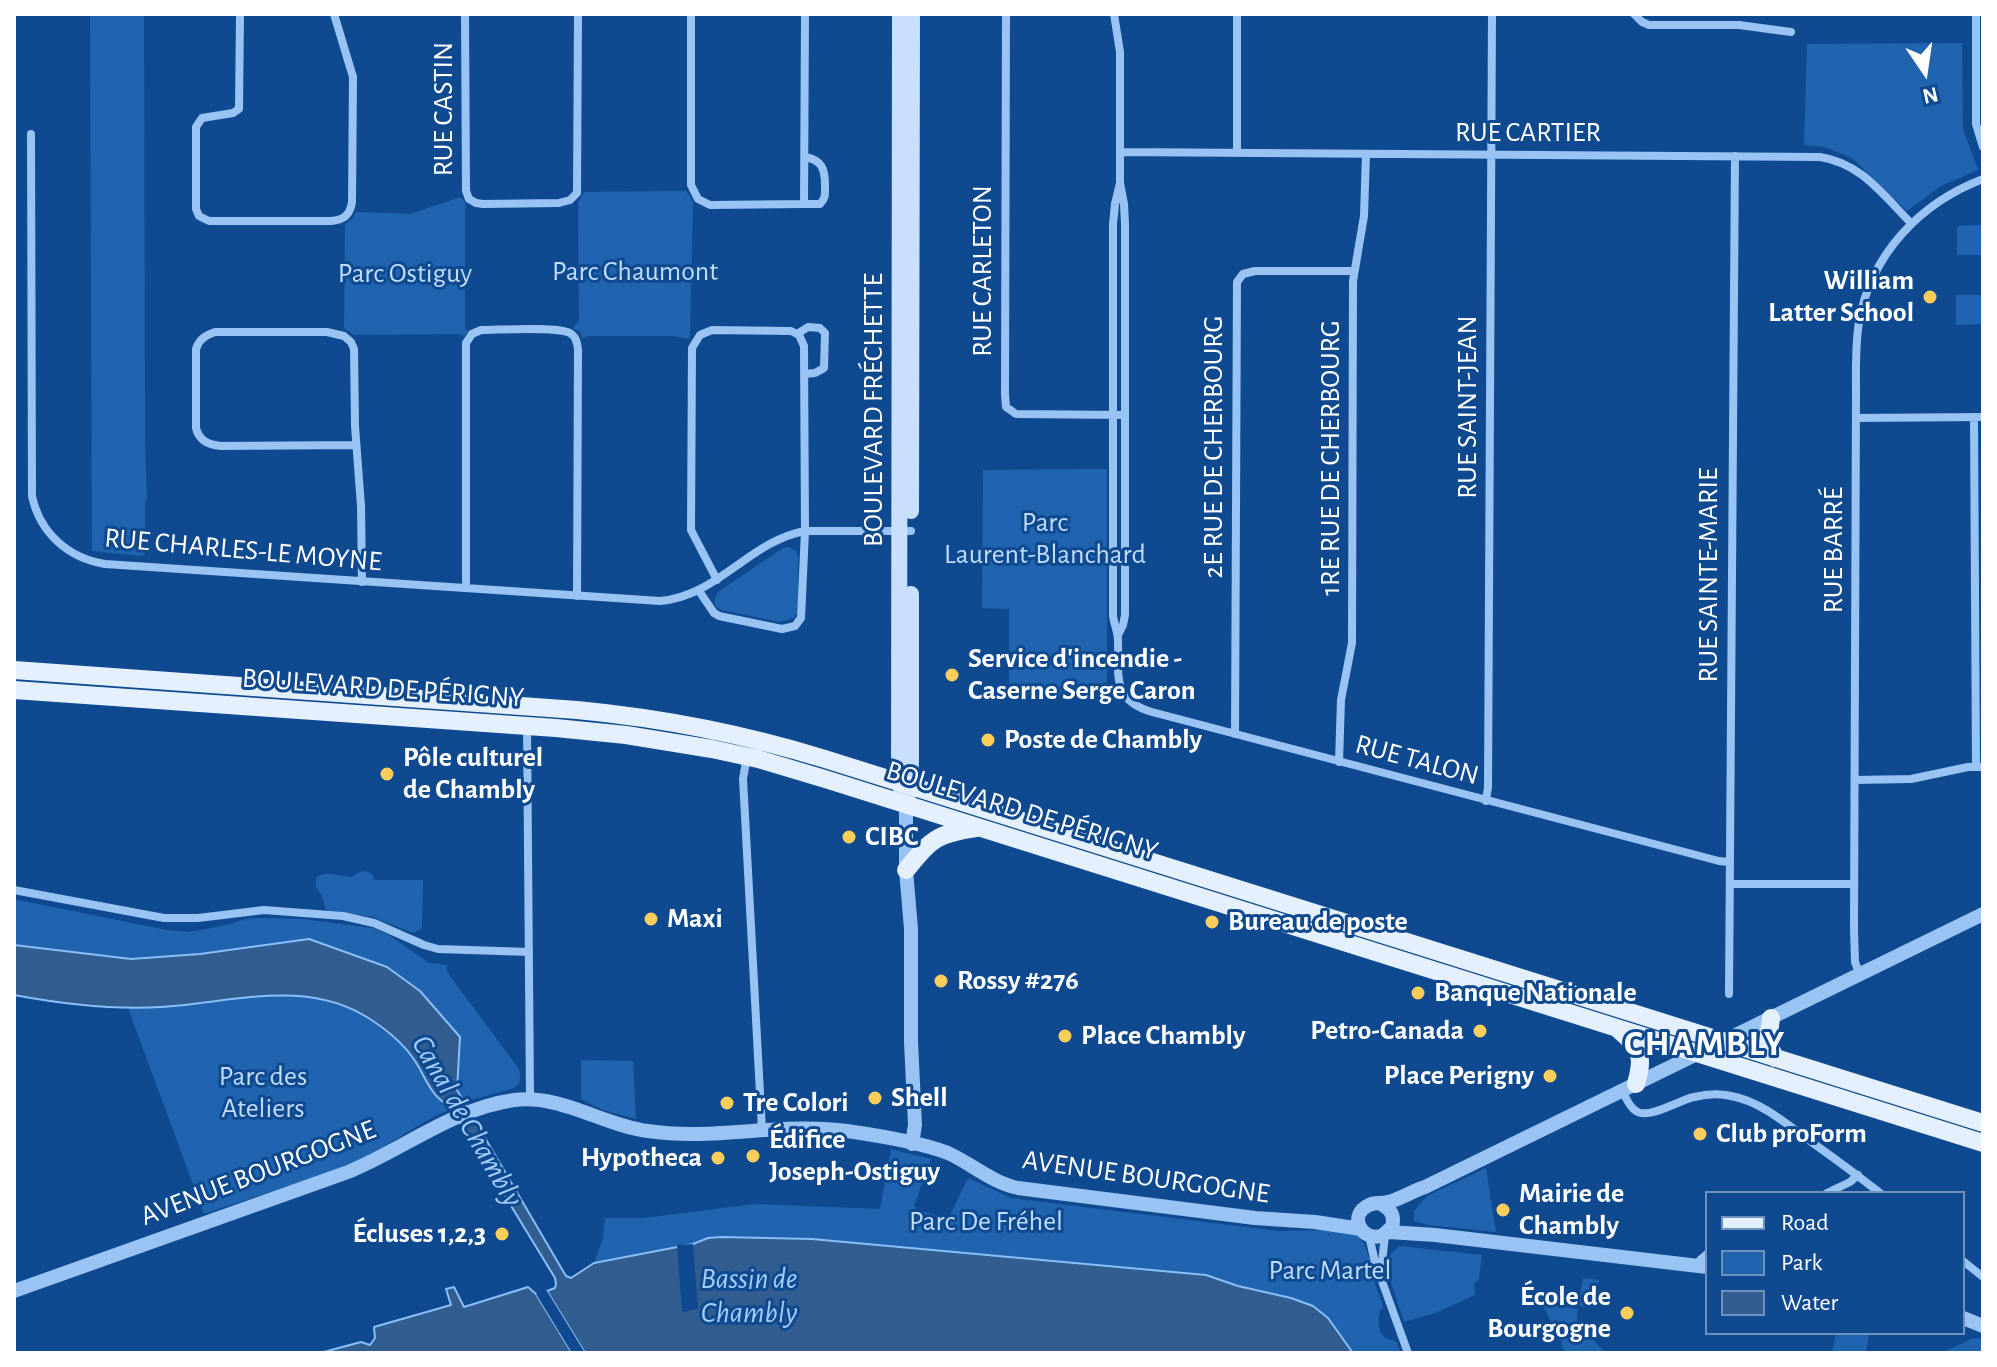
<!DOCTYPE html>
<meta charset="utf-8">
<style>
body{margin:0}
#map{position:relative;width:1997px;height:1367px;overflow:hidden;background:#0f4a90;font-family:"Alegreya Sans",sans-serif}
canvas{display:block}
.frame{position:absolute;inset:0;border:16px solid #fff;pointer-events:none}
.legend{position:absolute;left:1705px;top:1191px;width:260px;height:144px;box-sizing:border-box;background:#0f4a90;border:2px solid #6f92bc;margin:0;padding:10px 14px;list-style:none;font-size:24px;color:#fff}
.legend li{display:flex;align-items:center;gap:16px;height:40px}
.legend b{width:40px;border:2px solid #6f92bc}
.north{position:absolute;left:1885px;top:32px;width:80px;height:80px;-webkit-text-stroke:6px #0f4a90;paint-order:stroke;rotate:167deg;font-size:22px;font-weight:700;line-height:32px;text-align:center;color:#fff}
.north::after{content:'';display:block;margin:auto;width:28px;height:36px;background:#fff;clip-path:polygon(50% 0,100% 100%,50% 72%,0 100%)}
</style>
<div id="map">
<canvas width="1997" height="1367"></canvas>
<div class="frame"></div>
<ul class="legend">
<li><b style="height:10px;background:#e5f0ff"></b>Road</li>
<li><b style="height:22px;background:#2064b0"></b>Park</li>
<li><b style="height:22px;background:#315d90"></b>Water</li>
</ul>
<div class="north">N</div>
</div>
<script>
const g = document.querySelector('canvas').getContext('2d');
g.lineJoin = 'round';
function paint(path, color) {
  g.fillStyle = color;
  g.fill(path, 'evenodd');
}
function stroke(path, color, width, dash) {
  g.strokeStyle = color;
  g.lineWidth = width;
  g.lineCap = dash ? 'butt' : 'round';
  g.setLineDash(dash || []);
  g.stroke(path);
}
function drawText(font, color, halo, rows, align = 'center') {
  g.font = font + ' "Alegreya Sans",sans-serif';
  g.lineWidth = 6;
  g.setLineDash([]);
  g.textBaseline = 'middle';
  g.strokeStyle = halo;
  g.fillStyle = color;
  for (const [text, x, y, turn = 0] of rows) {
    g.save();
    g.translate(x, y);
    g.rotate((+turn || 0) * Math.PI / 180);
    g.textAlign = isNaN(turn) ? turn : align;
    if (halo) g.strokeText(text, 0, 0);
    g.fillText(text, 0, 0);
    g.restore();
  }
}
paint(new Path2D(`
 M90 16H144L145 443 147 499 145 502V554L142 556 92 551Z
 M1962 43 1963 129 1978 170 1941 186 1907 211 1852 158 1824 147 1804 145 1807 44Z
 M686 191 693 201 690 336 688 339 673 336H588L582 338 580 332 573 328 579 321 578 203 584 192Z
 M461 197 466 204 465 210V329L469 331 464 336 460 334 354 335 344 328 345 224 353 218 356 212 410 214Z
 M1983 225V255H1957V226Z
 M1956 295H1983V324L1956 325Z
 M1107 469V682L1064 696H1009V609L982 608 983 470Z
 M789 547 796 551 798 557V611L794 618 780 622 722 610 716 607 714 601 718 592 783 548Z
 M365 871 371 873 375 880H423L422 928 413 933 373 917 326 910 321 894 316 887V878C327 869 339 877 352 877L358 873Z
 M14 899 166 930 188 932 206 929 230 924 246 919 258 918 303 919 373 928 389 935 429 963 447 965V972L519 1069C521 1078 521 1082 514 1088L464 1102 457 1090 460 1037 420 991 387 967 309 939 200 954 131 959 14 945Z
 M279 994C332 997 382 1015 414 1060 422 1070 426 1082 433 1092 438 1098 446 1104 452 1109 419 1121 392 1145 360 1159 310 1181 256 1196 204 1214L128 1008 161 1007Z
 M581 1060 633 1061 636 1119 603 1110 581 1099Z
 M891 1149 931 1159 914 1206 917 1209 948 1219 968 1178 1011 1198 1278 1231 1337 1230 1356 1234 1365 1245 1368 1256 1370 1257 1375 1284 1383 1306V1309L1380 1310C1378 1319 1377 1332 1386 1338 1389 1340 1393 1340 1396 1342L1401 1353H1353L1328 1318 1313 1306 1291 1298 1249 1289 1206 1275 812 1239 721 1237 708 1238 693 1244 594 1263 603 1238 605 1218H644L755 1204 880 1209Z
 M1486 1168 1496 1232 1428 1225 1414 1221V1211L1427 1196Z
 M1399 1246 1482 1255 1479 1279 1474 1284 1475 1295 1435 1313 1404 1322 1387 1270 1388 1257Z
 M1583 1278 1599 1280 1594 1308 1578 1306Z
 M1541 1303 1578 1309 1576 1329 1588 1334 1605 1353H1565L1559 1336Z
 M1836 1333H1869L1866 1353H1832Z
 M1974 1338 1983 1339V1353H1941Z`), '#2064b0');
const water = new Path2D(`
 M309 939 387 967 420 991 460 1037 457 1090 563 1271 566 1276 571 1278 594 1263 693 1244 708 1238 721 1237 812 1239 1206 1275 1238 1286 1291 1298 1313 1306 1328 1318 1353 1353H585L547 1291 555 1288 556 1284 555 1278 452 1109C446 1104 438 1099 434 1093 426 1083 422 1071 415 1061 404 1044 387 1030 370 1019 306 977 231 1003 161 1007 112 1010 62 1004 14 995V945L131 959 200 954Z
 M454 1287 464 1307 528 1287 536 1294 572 1353H320L361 1342 370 1345 375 1338 374 1327 451 1305 446 1289Z`);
paint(water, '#315d90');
stroke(water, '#8abef7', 2);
paint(new Path2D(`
 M693 1244 698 1309 682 1312 677 1245Z
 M547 1291 585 1353H580L543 1292Z
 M540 1293 575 1351 576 1353H572L536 1294Z`), '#0f4a90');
stroke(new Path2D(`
 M240 14 239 109 233 113 202 118 196 127V209L199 216 209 221H331C344 220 350 215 352 202L353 77 334 14
 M465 14 466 191 469 199 476 203 483 204 559 203 570 200 577 193 578 14
 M691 14V185L698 199 710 205 804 204 805 14
 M1006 14 1005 394 1006 407 1016 414 1125 415
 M1114 14 1120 52V183L1124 204 1125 224V615L1123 625 1118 635
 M1237 14V153
 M1634 14 1642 22 1649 25H1739L1791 32
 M1976 14V124L1983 147
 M31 134 32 496C40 533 68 558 105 564L660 601C718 596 750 541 805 531H911
 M1120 152 1820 157C1861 163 1883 195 1911 223
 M1120 183 1115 204 1113 224V616C1114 624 1118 632 1118 640 1119 675 1111 700 1152 712L1719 861 1729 862
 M804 204H820C826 198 825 194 825 185 825 169 822 160 805 157
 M797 334 808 327 820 328 825 333 824 368 815 373 804 374
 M1974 417 1976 767
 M1856 418 1983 417
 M356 445 221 446C209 445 199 441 196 428V349C199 339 206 335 215 332H327L344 336 351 342 354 349 355 426 361 506 362 582
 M466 588V343L472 334 481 330C499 330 556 326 570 333 576 337 577 342 578 349L577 596
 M699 591 714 613 719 616 782 629 795 626 801 618 805 531 804 346 799 335 791 331 712 330 700 335 692 348 691 530 717 580
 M527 724 530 1099
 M1235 734 1237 282 1243 274 1255 271H1354
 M747 756 743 779 762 1130
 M1339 762 1341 700 1352 643 1353 281 1364 216 1366 154
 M1855 780 1911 779 1968 767H1983
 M1486 801 1488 787 1492 14
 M1730 884H1854
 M14 890 164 918H198L264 910 343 916 374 923 424 945 438 949 529 952
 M1860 975 1855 962 1854 929 1856 396C1856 371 1855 346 1859 322 1871 254 1920 203 1983 179
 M1729 994 1735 156
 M1622 1091C1626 1097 1629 1107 1636 1111 1649 1120 1679 1100 1694 1097 1706 1094 1719 1093 1731 1096 1760 1101 1787 1124 1810 1141 1834 1158 1857 1175 1880 1193
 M1827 1193 1850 1182 1858 1175
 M1369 1236 1375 1262 1408 1353
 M1963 1261 1983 1277
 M1698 1266 1700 1260 1707 1254
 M1381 1272 1385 1235`), '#99c3f3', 8);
stroke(new Path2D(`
 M906 804V870L911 929V1042L915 1125 912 1144
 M1381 1204C1391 1209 1395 1216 1392 1227L1382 1236C1360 1241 1348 1215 1369 1205 1375 1202 1381 1204 1388 1202 1401 1199 1412 1191 1425 1187L1983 914
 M1389 1232 1435 1235 1707 1267
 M14 1291 348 1172C404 1149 452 1109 514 1100 561 1094 602 1125 648 1131 714 1141 781 1122 847 1131 875 1135 922 1143 948 1153 972 1164 991 1182 1018 1188L1255 1218 1315 1222 1361 1229
 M1963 1318 1983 1326`), '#99c3f3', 14);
stroke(new Path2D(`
 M900 14 899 782 906 804
 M911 511 912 14
 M908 795 910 786 911 760V594`), '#c8e0fd', 16);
stroke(new Path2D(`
 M14 670 577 710C661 718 744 734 825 759L1983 1123
 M14 690 556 728 626 735 712 749 758 759 825 779 1983 1143
 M906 870C932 839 935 834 976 828
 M1771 1018 1768 1042 1775 1058
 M1619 1030C1641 1049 1644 1056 1636 1084`), '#e5f0ff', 18);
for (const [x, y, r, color] of [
 [1930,297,8,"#ffcd5b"],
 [952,675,8,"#ffcd5b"],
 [988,740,8,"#ffcd5b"],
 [387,774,8,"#ffcd5b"],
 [849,837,8,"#ffcd5b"],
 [651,919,8,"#ffcd5b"],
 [1212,922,8,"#ffcd5b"],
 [941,981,8,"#ffcd5b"],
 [1418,993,8,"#ffcd5b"],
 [1480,1031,8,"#ffcd5b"],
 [1065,1036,8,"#ffcd5b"],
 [1550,1076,8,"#ffcd5b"],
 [875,1098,8,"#ffcd5b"],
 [727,1103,8,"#ffcd5b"],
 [1700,1134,8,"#ffcd5b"],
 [753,1156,8,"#ffcd5b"],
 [718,1158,8,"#ffcd5b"],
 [1503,1210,8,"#ffcd5b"],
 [502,1234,8,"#ffcd5b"],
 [1627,1313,8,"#ffcd5b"]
]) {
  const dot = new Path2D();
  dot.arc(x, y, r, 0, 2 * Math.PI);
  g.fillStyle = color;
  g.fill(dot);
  stroke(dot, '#0f4a90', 3);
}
drawText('28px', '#fff', '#0f4a90', [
 ["RUE CASTIN",444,109,-90],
 ["RUE CARTIER",1528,133],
 ["RUE CARLETON",983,271,-90],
 ["RUE SAINT-JEAN",1468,407,-90],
 ["BOULEVARD FRÉCHETTE",874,410,-90],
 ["2E RUE DE CHERBOURG",1214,447,-90],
 ["1RE RUE DE CHERBOURG",1331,458,-90],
 ["RUE CHARLES-LE MOYNE",243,550,5],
 ["RUE BARRÉ",1834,550,-90],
 ["RUE SAINTE-MARIE",1709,575,-90],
 ["BOULEVARD DE PÉRIGNY",383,688,4],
 ["RUE TALON",1417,760,15],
 ["BOULEVARD DE PÉRIGNY",1022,811,17],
 ["AVENUE BOURGOGNE",258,1173,-21],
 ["AVENUE BOURGOGNE",1146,1177,8]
]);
drawText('28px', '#c0ddfe', '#0f4a90', [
 ["Parc Chaumont",635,272],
 ["Parc Ostiguy",405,274],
 ["Parc",1045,523],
 ["Laurent-Blanchard",1045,555],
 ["Parc des",263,1077],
 ["Ateliers",263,1109],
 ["Parc De Fréhel",986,1222],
 ["Parc Martel",1330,1271]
]);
drawText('bold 28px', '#fff', '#0f4a90', [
 ["William",1914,281,"right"],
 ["Latter School",1914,313,"right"],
 ["Service d'incendie -",968,659],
 ["Caserne Serge Caron",968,691],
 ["Poste de Chambly",1004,740],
 ["Pôle culturel",403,758],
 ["de Chambly",403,790],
 ["CIBC",865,837],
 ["Maxi",667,919],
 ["Bureau de poste",1228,922],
 ["Rossy #276",957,981],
 ["Banque Nationale",1434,993],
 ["Petro-Canada",1464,1031,"right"],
 ["Place Chambly",1081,1036],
 ["Place Perigny",1534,1076,"right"],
 ["Shell",891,1098],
 ["Tre Colori",743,1103],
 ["Club proForm",1716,1134],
 ["Édifice",769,1140],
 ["Joseph-Ostiguy",769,1172],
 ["Hypotheca",702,1158,"right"],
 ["Mairie de",1519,1194],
 ["Chambly",1519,1226],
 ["Écluses 1,2,3",486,1234,"right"],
 ["École de",1611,1297,"right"],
 ["Bourgogne",1611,1329,"right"]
], 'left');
drawText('italic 30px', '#a4cdfb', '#0f4a90', [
 ["Canal de Chambly",467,1121,60],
 ["Bassin de",749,1279],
 ["Chambly",749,1313]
]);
g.letterSpacing = '2px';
drawText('bold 36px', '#fff', '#0f4a90', [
 ["CHAMBLY",1705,1044]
]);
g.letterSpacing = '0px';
</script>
